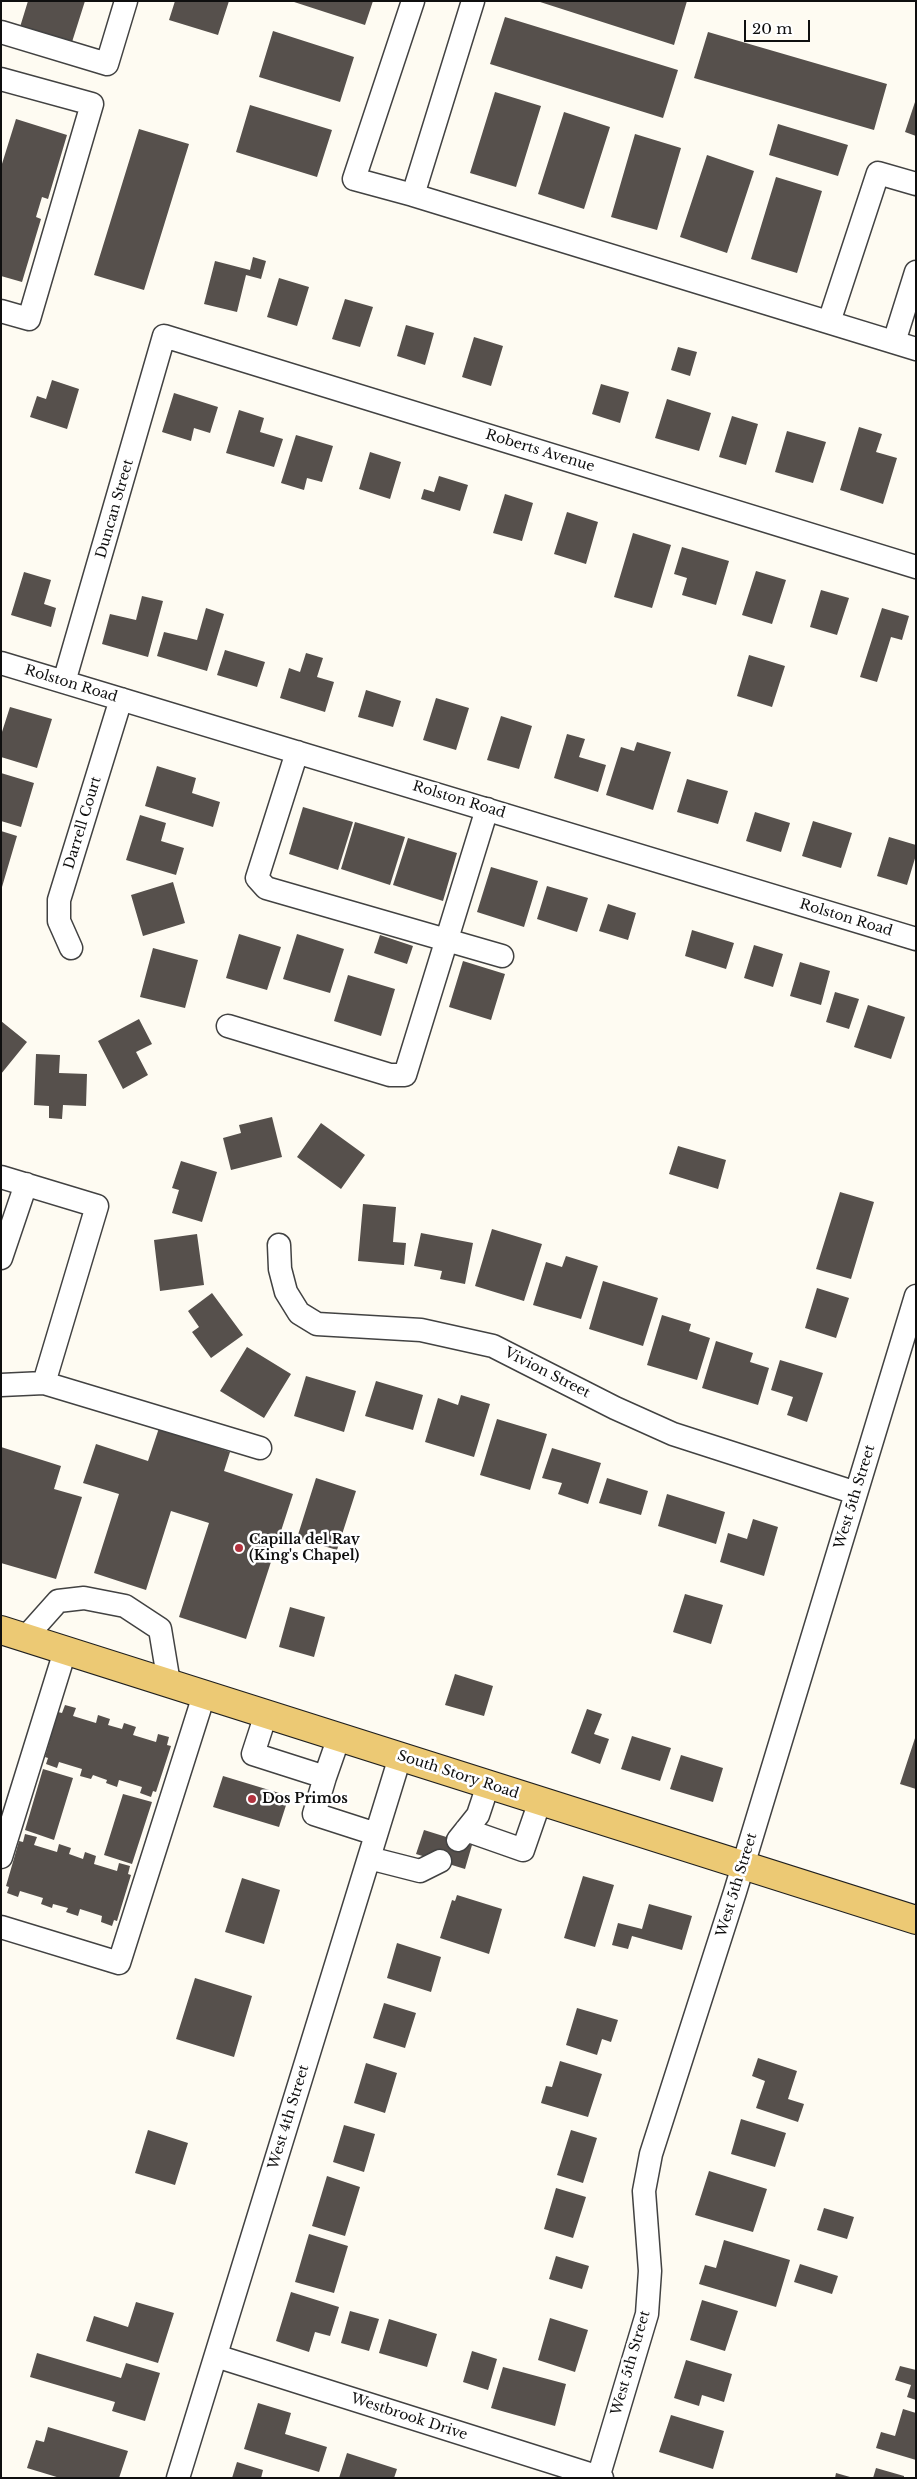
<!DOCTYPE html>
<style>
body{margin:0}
#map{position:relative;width:917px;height:2479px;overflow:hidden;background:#fefbf2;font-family:"Libre Baskerville",serif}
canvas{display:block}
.frame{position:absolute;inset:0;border:2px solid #0f0f0f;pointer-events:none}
.scale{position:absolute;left:744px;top:20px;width:66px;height:22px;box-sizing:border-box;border:2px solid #0f0f0f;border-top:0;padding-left:6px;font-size:15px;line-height:18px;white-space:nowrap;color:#0f0f0f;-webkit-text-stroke:4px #fff;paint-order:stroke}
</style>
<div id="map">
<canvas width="917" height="2479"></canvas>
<div class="frame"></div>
<div class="scale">20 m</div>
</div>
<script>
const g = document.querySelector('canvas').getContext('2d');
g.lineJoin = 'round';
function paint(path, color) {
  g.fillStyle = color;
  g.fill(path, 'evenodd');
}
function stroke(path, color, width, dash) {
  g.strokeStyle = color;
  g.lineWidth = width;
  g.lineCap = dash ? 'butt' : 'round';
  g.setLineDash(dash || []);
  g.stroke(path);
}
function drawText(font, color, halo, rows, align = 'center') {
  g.font = font + ' "Libre Baskerville",serif';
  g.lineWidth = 5;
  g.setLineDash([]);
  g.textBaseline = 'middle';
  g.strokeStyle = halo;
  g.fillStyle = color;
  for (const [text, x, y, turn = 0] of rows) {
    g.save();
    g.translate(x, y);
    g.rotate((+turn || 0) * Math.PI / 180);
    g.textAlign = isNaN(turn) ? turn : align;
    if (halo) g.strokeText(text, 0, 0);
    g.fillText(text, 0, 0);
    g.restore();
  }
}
paint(new Path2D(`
 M28 1H85L72 42 20 27Z
 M175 1H229L218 35 169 20Z
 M291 1H373L365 25Z
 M537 1H687L674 45Z
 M505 17 678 70 663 118 490 64Z
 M273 31 354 57 340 102 259 77Z
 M708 32 887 84 874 130 694 78Z
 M495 92 541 106 516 187 470 173Z
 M916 99V136L905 132Z
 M250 105 332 130 317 177 236 152Z
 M564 112 610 127 584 209 538 194Z
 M16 119 67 135 48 199 42 197 36 217 41 219 22 282 1 276V167Z
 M778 124 848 145 838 176 769 155Z
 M139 129 189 144 144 290 94 275Z
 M635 134 681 148 657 230 611 217Z
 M707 155 754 171 727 253 680 237Z
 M776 177 822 191 797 273 751 259Z
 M253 257 266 261 261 279 246 275 237 312 204 304 215 261 250 270Z
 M279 278 309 287 297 326 267 317Z
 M345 299 373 307 360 347 332 339Z
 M406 325 434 333 425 365 397 356Z
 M474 337 503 346 491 386 462 377Z
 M678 347 697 352 690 376 671 370Z
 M52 380 79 389 67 429 30 417 37 396 46 399Z
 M601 384 629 392 620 423 592 414Z
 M174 393 218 407 210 433 194 428 191 441 162 432Z
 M667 399 711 413 699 451 655 438Z
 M239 410 264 418 260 432 283 439 274 467 226 453Z
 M732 416 758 424 746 465 719 457Z
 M859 427 882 434 876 452 897 458 883 504 840 490Z
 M787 431 826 442 813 483 775 472Z
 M296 435 333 446 322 482 307 478 304 490 281 483Z
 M370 452 401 462 390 499 359 489Z
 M439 476 468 485 460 511 421 499 424 489 434 492Z
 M505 494 533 503 522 541 493 533Z
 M567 512 598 522 586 564 554 554Z
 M633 533 671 545 652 608 614 597Z
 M682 547 729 561 716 605 682 595 687 578 674 574Z
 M756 571 786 580 772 624 742 615Z
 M24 572 51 580 44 604 56 608 51 627 11 615Z
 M821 590 849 598 837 635 810 627Z
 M142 596 163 601 148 657 102 644 110 614 136 620Z
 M206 608 224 614 207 671 157 656 164 632 197 640Z
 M882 608 909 616 902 640 891 637 877 682 860 677Z
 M225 650 265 662 257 687 217 675Z
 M306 653 323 658 317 677 334 682 325 712 280 698 289 668 300 672Z
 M749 655 785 666 772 707 737 696Z
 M366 690 401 701 393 727 358 717Z
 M436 698 469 708 456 750 423 740Z
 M10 707 52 719 37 768 1 757V735Z
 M501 716 532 726 519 769 487 760Z
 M567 734 585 739 579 757 606 765 598 792 554 778Z
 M637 742 671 752 653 810 606 795 621 747 634 751Z
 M157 766 196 778 192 793 220 802 213 827 145 806Z
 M1 773 34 783 21 827 1 821Z
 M687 779 728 791 718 824 677 812Z
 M303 807 353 822 338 870 289 854Z
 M755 812 790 823 781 852 746 841Z
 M140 815 166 823 161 841 184 848 176 875 126 860Z
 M813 821 852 833 841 868 802 856Z
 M355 822 405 837 390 885 341 869Z
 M1 831 17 836 2 887H1Z
 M889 837 916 845V855L907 885 877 876Z
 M408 838 457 853 443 901 393 885Z
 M491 867 538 881 524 927 477 912Z
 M173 882 185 923 143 936 131 895Z
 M547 886 588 898 577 932 537 919Z
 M608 904 636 913 628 940 599 931Z
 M692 930 734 943 726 969 685 956Z
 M239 934 281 947 267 990 226 978Z
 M297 934 344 949 330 993 283 979Z
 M380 935 413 946 407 964 374 953Z
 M754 945 783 954 773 987 744 978Z
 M153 948 198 960 185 1008 140 997Z
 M463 961 505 974 491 1020 449 1007Z
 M800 962 830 971 821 1005 790 996Z
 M348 975 395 989 381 1036 334 1021Z
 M835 992 859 999 849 1029 826 1022Z
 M868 1005 905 1017 891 1059 854 1047Z
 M139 1019 152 1044 136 1052 148 1075 123 1089 98 1041Z
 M1 1021 27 1042 1 1074Z
 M36 1054 60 1055 59 1073 87 1074 86 1106 63 1105 62 1119 49 1118V1106L34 1105Z
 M272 1117 282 1157 231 1170 223 1138 241 1133 239 1125Z
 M321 1123 365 1155 341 1189 297 1157Z
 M678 1146 726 1160 718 1189 669 1174Z
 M181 1161 217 1172 202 1222 172 1213 179 1190 172 1188Z
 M840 1192 874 1202 851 1279 816 1269Z
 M363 1204 396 1207 393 1242 406 1243 404 1265 358 1261Z
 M492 1229 542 1244 524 1301 475 1286Z
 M421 1233 473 1243 465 1284 440 1279 442 1271 414 1266Z
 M197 1234 204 1285 160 1291 154 1240Z
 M566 1256 598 1266 581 1319 533 1305 546 1262 562 1267Z
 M603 1281 658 1298 643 1346 589 1329Z
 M817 1288 849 1298 836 1338 805 1328Z
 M212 1293 243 1335 211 1358 192 1332 199 1327 188 1311Z
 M662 1315 691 1324 689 1331 710 1338 697 1380 647 1365Z
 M716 1341 753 1353 750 1362 769 1368 758 1405 702 1388Z
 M247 1347 291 1374 264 1418 220 1391Z
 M780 1360 823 1373 807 1422 787 1415 793 1397 771 1390Z
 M306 1376 356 1391 344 1432 294 1416Z
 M376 1381 423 1395 413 1430 365 1416Z
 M461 1395 490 1404 474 1457 425 1442 438 1398 458 1405Z
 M497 1419 547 1434 530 1490 480 1475Z
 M159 1428 230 1452 224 1471 293 1494 246 1639 179 1617 209 1523 171 1511 146 1590 94 1573 119 1494 83 1483 96 1444 148 1461Z
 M1 1447 61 1466 54 1489 82 1497 56 1579 1 1563Z
 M552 1448 601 1463 588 1504 558 1494 562 1483 542 1478Z
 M316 1478 356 1491 337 1550 297 1538Z
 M607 1478 648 1491 641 1515 599 1503Z
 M667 1494 725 1512 716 1544 658 1526Z
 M753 1519 778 1527 764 1576 720 1562 728 1533 747 1539Z
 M685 1594 723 1605 711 1644 673 1632Z
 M290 1607 325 1617 314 1657 279 1647Z
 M455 1674 493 1686 484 1716 445 1705Z
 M65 1705 76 1708 73 1716 96 1723 98 1715 110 1719 108 1725 122 1729 124 1723 136 1727 133 1735 156 1742 158 1734 169 1737 167 1745 171 1746 156 1792 153 1791 151 1797 140 1793 142 1787 119 1780 117 1787 106 1783 107 1780 93 1775 91 1779 80 1776 82 1769 59 1762 57 1768 46 1764 48 1758 45 1757 58 1712 62 1713Z
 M587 1709 602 1714 594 1734 609 1739 600 1764 571 1753Z
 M916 1735V1789L900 1784Z
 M632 1736 671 1748 660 1781 621 1769Z
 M681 1755 723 1768 713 1802 670 1789Z
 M43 1769 73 1778 54 1840 25 1830Z
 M223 1776 289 1796 279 1827 213 1807Z
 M123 1794 152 1802 132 1864 104 1855Z
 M424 1830 472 1845 465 1869 416 1854Z
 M25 1834 37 1837 34 1845 57 1852 59 1844 71 1848 69 1854 83 1859 85 1852 96 1856 94 1864 117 1871 119 1863 130 1866 128 1874 131 1875 117 1921 114 1920 112 1926 101 1922 102 1916 80 1909 78 1916 66 1912 68 1908 53 1904 52 1908 41 1904 43 1898 20 1891 18 1897 7 1893 9 1887 6 1886 19 1841 23 1842Z
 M583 1876 614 1885 595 1947 564 1938Z
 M242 1878 280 1890 264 1944 225 1932Z
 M457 1895 502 1909 489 1954 440 1938 452 1900 455 1901Z
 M649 1904 692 1916 682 1950 632 1936 628 1949 612 1945 618 1923 642 1929Z
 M397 1943 441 1957 431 1992 387 1978Z
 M195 1978 252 1996 234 2057 176 2039Z
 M384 2003 416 2013 405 2048 373 2038Z
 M577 2008 618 2020 611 2042 602 2039 597 2055 566 2045Z
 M758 2058 797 2071 788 2099 804 2104 798 2122 756 2108 765 2081 752 2076Z
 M560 2061 602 2074 588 2117 541 2103 546 2086 552 2087Z
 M366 2063 397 2073 385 2113 354 2103Z
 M741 2119 786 2133 775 2167 731 2154Z
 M344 2125 375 2134 364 2172 333 2162Z
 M148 2130 188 2143 175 2185 135 2173Z
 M571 2130 597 2138 583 2183 557 2175Z
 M709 2171 767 2189 753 2232 695 2215Z
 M327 2176 360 2187 345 2236 312 2226Z
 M556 2188 586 2197 573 2238 544 2229Z
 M824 2208 854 2217 847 2239 817 2230Z
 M309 2234 348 2246 334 2293 295 2282Z
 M724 2240 790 2260 776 2307 699 2284 705 2265 716 2268Z
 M556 2256 589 2266 582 2289 549 2279Z
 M800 2264 838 2276 832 2294 794 2282Z
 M291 2292 339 2307 330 2336 315 2332 309 2352 276 2341Z
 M702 2300 738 2311 725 2351 690 2340Z
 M136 2302 174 2313 158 2363 86 2341 94 2316 128 2327Z
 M350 2311 379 2319 369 2351 341 2343Z
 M550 2318 588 2330 575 2372 538 2360Z
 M389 2319 437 2334 427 2367 379 2353Z
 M472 2351 497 2359 488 2390 463 2382Z
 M37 2353 121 2378 126 2363 160 2373 145 2421 112 2411 115 2402 30 2377Z
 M686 2360 732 2374 724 2402 702 2395 699 2406 674 2398Z
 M900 2366 916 2370V2400L907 2397 911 2385 895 2380Z
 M503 2367 566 2384 555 2426 491 2408Z
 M258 2403 291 2413 285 2434 327 2447 319 2472 244 2449Z
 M903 2409 916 2413V2460L876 2448 881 2432 895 2436Z
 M671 2415 724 2431 713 2469 659 2452Z
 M48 2427 128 2451 119 2478H60L27 2468 36 2440 44 2442Z
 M347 2453 397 2469 394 2478H339Z
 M237 2462 263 2470 261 2478H232Z
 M876 2468 904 2476V2478H873Z
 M836 2473 850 2477V2478H835Z`), '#56504c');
const minor = new Path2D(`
 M413 1 354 179 413 195 916 349
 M1 32 107 64 126 1
 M1 79 92 104 29 319 1 311
 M413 195 473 1
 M829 322 878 173 916 184
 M894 342 916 272
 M1 663 916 939
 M64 682 164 336 916 567
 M297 752 257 878 266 888 502 956
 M71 948 59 921V900L121 699
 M228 1026 390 1075H405L487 809
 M1 1177 97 1206 44 1383 260 1448
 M279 1245 280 1269 286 1292 299 1313 317 1324 421 1330 493 1346 615 1408 673 1434 856 1493
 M1 1258 26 1184
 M1 1385 44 1383
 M25 1638 58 1601 84 1598 125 1606 160 1629 169 1683
 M266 1714 253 1754 325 1777 314 1814 376 1834
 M325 1777 339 1737
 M466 1830 523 1850 540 1801
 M458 1840 478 1815 488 1785
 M1 1857 65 1651
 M369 1858 420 1871 440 1861
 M1 1927 119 1963 204 1695
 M216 2356 602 2478
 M178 2478 400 1757
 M598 2478 647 2314 650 2271 644 2191 651 2154 735 1892 916 1296`);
const major = new Path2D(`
 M1 1630 916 1920`);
stroke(minor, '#424242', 25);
stroke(major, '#202020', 30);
stroke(minor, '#fff', 22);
stroke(major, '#ecc974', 28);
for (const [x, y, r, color] of [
 [239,1548,5,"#b2333f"],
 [252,1799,5,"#b2333f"]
]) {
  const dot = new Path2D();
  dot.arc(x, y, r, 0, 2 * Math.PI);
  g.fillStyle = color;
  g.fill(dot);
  stroke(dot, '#fff', 2);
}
drawText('14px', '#0f0f0f', '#fff', [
 ["Roberts Avenue",540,451,17],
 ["Duncan Street",115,509,-74],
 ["Rolston Road",71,684,17],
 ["Rolston Road",459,800,17],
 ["Darrell Court",83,823,-73],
 ["Rolston Road",846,918,17],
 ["Vivion Street",547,1373,27],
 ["West 5th Street",855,1497,-73],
 ["South Story Road",458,1775,18],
 ["West 5th Street",737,1885,-73],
 ["West 4th Street",289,2117,-73],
 ["West 5th Street",631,2363,-74],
 ["Westbrook Drive",409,2417,18]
]);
drawText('bold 14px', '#0f0f0f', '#fff', [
 ["Capilla del Ray",249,1540],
 ["(King's Chapel)",249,1556],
 ["Dos Primos",262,1799]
], 'left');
</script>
